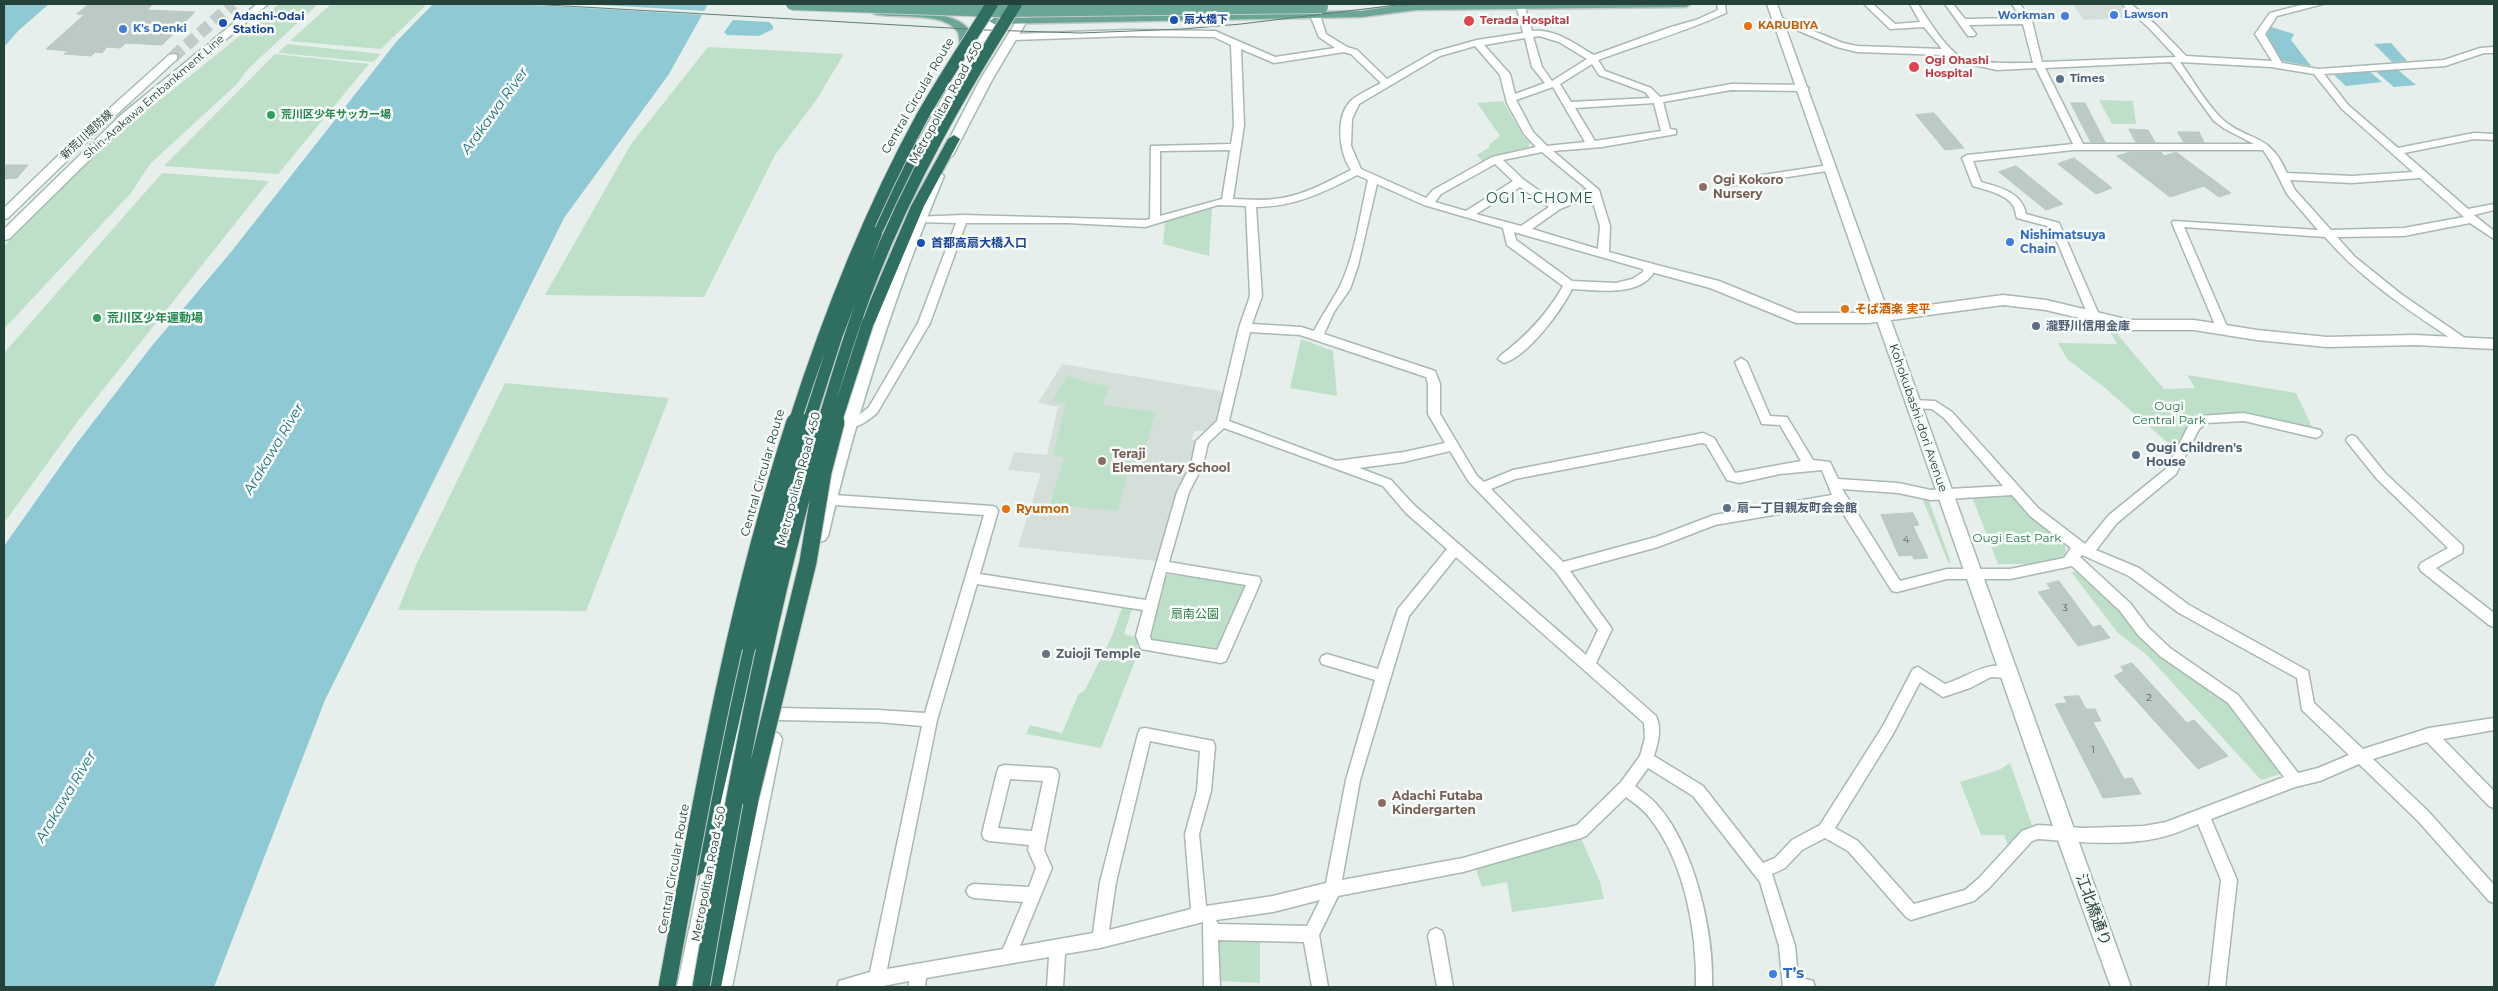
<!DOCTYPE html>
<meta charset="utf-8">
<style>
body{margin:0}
#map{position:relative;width:2498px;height:991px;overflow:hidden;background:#e6efeb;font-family:Montserrat,sans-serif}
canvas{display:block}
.frame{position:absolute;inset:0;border:5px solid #24423a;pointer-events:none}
</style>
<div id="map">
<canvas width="2498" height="991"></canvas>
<div class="frame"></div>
</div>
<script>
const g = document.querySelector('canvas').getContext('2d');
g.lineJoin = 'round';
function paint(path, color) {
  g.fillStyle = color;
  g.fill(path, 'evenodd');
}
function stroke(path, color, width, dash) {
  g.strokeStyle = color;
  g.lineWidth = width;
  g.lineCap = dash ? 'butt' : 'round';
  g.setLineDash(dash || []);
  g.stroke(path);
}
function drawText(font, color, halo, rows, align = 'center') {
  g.font = font + ' Montserrat,"Noto Sans JP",sans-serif';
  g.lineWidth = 5;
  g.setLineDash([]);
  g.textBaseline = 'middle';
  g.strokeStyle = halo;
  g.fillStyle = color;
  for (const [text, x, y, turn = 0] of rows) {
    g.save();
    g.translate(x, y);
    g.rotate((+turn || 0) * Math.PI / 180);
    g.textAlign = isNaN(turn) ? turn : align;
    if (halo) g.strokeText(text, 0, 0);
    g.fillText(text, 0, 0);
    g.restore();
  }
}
paint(new Path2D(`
 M2073 4H2120L2137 17 2084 20Z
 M1062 364 1220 391 1223 394 1218 418 1207 431H1194L1192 439 1198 444 1187 480 1179 485 1156 561 1018 547 1041 473 1008 470 1014 452 1047 455 1058 407 1038 403Z`), '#d4dfda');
paint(new Path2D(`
 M279 4H318L248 69 237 84 150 164 131 193 4 329V246L126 124 164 97Z
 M331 4H427L381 49 290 41Z
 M287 44 381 54 373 62 278 53Z
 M708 47 844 54 817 99 775 155 704 297 545 295 631 144Z
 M275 54 369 64 278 174 164 166Z
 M2099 100 2133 101 2136 124H2112Z
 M1503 101 1523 136 1530 143 1528 147 1492 156 1483 162 1477 155 1490 147 1489 145 1500 136 1477 103Z
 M162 173 269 181 78 421 4 523V353Z
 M1212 208 1209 256 1163 244 1165 222Z
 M2106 325 2115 327 2117 334 2164 389 2195 388 2187 375 2296 393 2314 431C2291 426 2219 409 2199 416 2187 420 2181 440 2176 450L2105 388 2067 359 2058 343 2117 344Z
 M1301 339 1333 351 1337 396 1290 388Z
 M1067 375 1089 383 1109 386 1103 405 1156 412 1142 458 1136 457 1132 474H1127L1118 511 1050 505 1064 458 1053 455 1066 403 1052 402Z
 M505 383 669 398 586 611 398 610 416 565Z
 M2012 495 2027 512 2063 541 2066 550 2064 558 2032 564H1998L1972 497Z
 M1928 498 1951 563 1948 562 1923 500Z
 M2079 571 2117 608 2141 637 2227 701 2280 774 2261 780 2147 655 2118 633 2071 572Z
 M1165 574 1241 584 1246 589 1220 651 1156 643 1150 639Z
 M1122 607 1132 609 1124 634 1138 638 1137 647 1140 648 1101 748 1026 734 1030 725 1062 733 1078 695 1085 690 1113 634Z
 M2010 763 2032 825 2022 831 2008 845 2004 835H1981L1960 782 1999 770Z
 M1580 836 1600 882 1604 899 1512 912 1507 882 1482 887 1476 869Z
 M1219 937 1260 938V983L1219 981Z`), '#bfe0c8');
paint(new Path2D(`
 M4 4H49L19 30 4 47Z
 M433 4H708L669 74 564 218 325 700 214 987H4V546L74 447 151 347 231 252 397 41Z
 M733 20 769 22 773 26V29L759 36 727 35 724 32Z
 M2271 27 2294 34 2291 40 2311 66 2282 61 2267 35Z
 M2391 43 2407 61 2392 62 2374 44Z
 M2374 70H2398L2416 85 2394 87Z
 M2369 71 2382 82 2346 86 2334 75Z`), '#8ec9d4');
paint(new Path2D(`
 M516 4H583L707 11 705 15Z`), '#e6efeb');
const building = new Path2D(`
 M89 4H153L147 10 195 12 162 45 126 43 120 48 107 47 102 53 95 52 91 56 64 54 68 51 46 49 84 15 77 14Z
 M2071 103H2085L2105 142H2091Z
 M1934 113 1964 148 1945 150 1916 115Z
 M2129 129 2148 130 2155 142H2136Z
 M2178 132H2199L2204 142H2184Z
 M2131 152H2161L2164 156 2176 152 2231 193 2219 197 2204 186 2170 197 2117 156Z
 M2074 158 2112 188 2096 194 2058 164Z
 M4 165H28L17 178 4 179Z
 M2016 166 2063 204 2046 210 1999 172Z
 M1913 513 1919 525 1913 526 1928 558 1914 559 1912 555 1899 556 1881 515Z
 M2059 581 2093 627 2100 625 2110 638 2078 646 2038 592 2051 589 2047 584Z
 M2132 663 2187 723 2194 720 2228 756 2198 769 2114 676 2124 671 2121 667Z
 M2079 696 2086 709H2095L2101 721 2093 722 2124 779 2132 778 2141 794 2103 798 2055 704 2067 703 2064 697Z`);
paint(building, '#bbcac4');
stroke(building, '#b8c9c2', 1);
stroke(new Path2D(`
 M173 57 233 4`), '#bfccc8', 12, [12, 6]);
const minor = new Path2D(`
 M1516 4H1524L1532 31C1555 28 1575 44 1594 55L1671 27 1696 20 1718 10 1717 4H1725L1726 13C1685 32 1641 44 1598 60L1605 71 1651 88 1660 97 1731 84 1804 85 1809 88 1804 91 1731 90 1663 102 1670 129 1676 130V134L1602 147 1553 151 1599 190 1610 226 1609 252 1653 264V274C1636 297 1597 290 1572 289 1561 311 1528 356 1504 363L1498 359 1500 356C1526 336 1547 315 1563 286L1507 245 1503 228 1424 205 1377 184 1358 266 1350 289 1334 312 1324 334 1435 371 1440 384V414L1477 476 1484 482 1513 470 1703 433 1714 438 1735 473 1801 461 1780 425 1762 424 1735 362 1741 358 1747 362 1770 416 1787 417 1813 460 1830 462 1838 479 1898 483 1931 490 2003 486 1944 418 1932 409 1912 408 1906 404 1912 400 1935 401 1952 412 2038 508 2085 544 2109 515 2167 468 2190 423 2199 416 2244 413 2320 430 2322 433 2320 436 2316 438 2244 421 2206 423 2199 429 2176 474 2117 523 2096 550 2139 568 2189 605 2308 671 2314 703 2363 749 2429 728 2494 718V730L2443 739 2494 791V808L2489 806 2427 742 2373 759 2428 811 2494 885V903L2489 901 2418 821 2359 764 2320 781 2295 787 2211 819 2237 880 2225 987H2209L2221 880 2198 824C2188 828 2177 833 2166 836 2127 847 2078 842 2038 839L2032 841 1989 888 1974 901 1911 920 1906 917 1848 851 1825 838 1802 850 1785 868 1772 874 1795 946 1798 977 1813 981 1815 987H1783L1779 946 1760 882 1693 796 1648 768 1635 786C1643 793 1652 798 1658 806 1695 848 1714 933 1712 987H1696C1697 932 1685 862 1649 817 1643 809 1634 803 1626 797L1586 836 1581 838 1463 872 1338 896 1319 935 1328 987H1312L1304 942 1218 940 1220 987H1204L1203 922 1100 948 1065 954 1063 987H1047L1049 957 926 978 925 987H909V981L883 986V987H837L839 981 870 972 922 726 878 722 778 720 773 718 771 714 773 710 778 708 878 710 925 713 984 515 820 504 816 502 814 499 816 496 820 494 992 506 996 507 998 511 980 574 1146 600 1177 492 1191 465 1196 441 1217 421 1239 328 1250 296 1246 206 1218 205 1145 227 1068 223H966L930 323 877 413C869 420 855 431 843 427L841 424 843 421 858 416 869 407 918 323 956 223 919 222 914 219 915 217 963 215 1145 220 1150 219 1151 146 1231 144 1234 125 1231 45 1214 37 1129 36 1013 40 1008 37 1013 34 1129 30 1215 31 1275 57 1335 48 1319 37 1310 15 1315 12 1320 15 1326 34 1347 47 1357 50 1387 79 1434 52 1477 40 1523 33ZM1539 36 1559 42 1587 59 1552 81 1542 67 1533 37ZM1525 38 1532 67 1545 83 1515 94 1510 74 1484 45ZM1475 46 1500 75 1507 103 1524 134 1536 147 1492 157 1433 190 1426 198 1361 169 1351 146 1352 119 1359 104 1440 56ZM1241 49 1274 63 1344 52 1351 54 1381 83C1372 88 1361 93 1353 99 1334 114 1339 153 1351 170 1327 182 1303 196 1275 199 1261 201 1247 199 1233 199L1244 125ZM1592 64 1599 75 1645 92 1650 98 1571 102 1560 84ZM1553 87 1585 142 1547 146 1533 132 1516 100ZM1654 103 1661 131 1595 141 1575 108ZM1230 150 1222 199 1160 216V151ZM1542 152 1587 189 1557 203 1524 180 1503 160ZM1495 164 1513 181 1466 211 1435 202 1441 194ZM1357 175 1368 180C1360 214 1355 257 1339 288 1331 303 1322 315 1314 331L1301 327 1252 324 1262 296 1256 207C1294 207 1325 192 1357 175ZM1520 187 1549 207 1521 226 1476 214ZM1591 196 1600 226 1598 249 1532 229 1560 209ZM1514 232 1643 269V272L1632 279 1616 283 1572 281 1516 240ZM1250 332 1300 335 1426 377 1428 384V414L1445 443 1404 452 1336 461 1229 421ZM1224 428 1383 486 1406 513 1447 549 1398 609 1378 669 1327 654 1322 656 1320 660 1322 664 1375 680 1346 780 1326 883 1273 896 1206 906 1199 834 1211 791 1215 746 1213 741 1208 740 1145 728 1140 729 1138 734 1100 882 1093 933 1020 946 1052 868 1044 850 1059 775 1057 770 1052 768 1004 765 999 767 997 772 982 834 984 839 989 841 1029 845 1028 850 1036 868 1029 887 974 884 969 886 966 891 969 896 974 898 1023 902 1003 949 887 969 937 720 977 584 1143 610 1136 636 1141 649 1221 663 1226 661 1261 581 1259 577 1169 562 1189 492 1203 465 1208 443ZM1702 443 1706 444 1727 480 1739 483 1780 474 1822 470 1832 495 1714 515 1656 537 1563 562 1491 489 1515 479ZM1450 451 1469 482 1556 572 1598 630 1586 655 1414 505 1391 480 1359 468 1404 462ZM1842 489 1898 493 1931 500 2012 495 2030 516 2071 548 2064 558 2010 569H1947L1900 581ZM1837 504 1892 591 1897 592 1947 579H2010L2072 566 2120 611 2138 635 2160 656 2228 703 2284 777 2166 822 2144 826 2084 828 2038 825 2022 831 1979 878 1965 890 1914 904 1858 841 1835 828 1893 734 1920 682 1943 697 1970 688 1991 677 2008 678 2013 676 2015 672 2013 668C1988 659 1968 677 1945 684L1918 667 1913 669 1883 726 1820 825 1792 840 1775 858 1763 863 1703 786 1654 756C1658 743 1662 729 1656 716L1596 663 1612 629 1570 571 1658 547 1715 525ZM2082 555 2129 576 2179 613 2297 678 2302 710 2349 755 2318 768 2298 773 2238 695 2170 648 2148 627 2130 603 2080 557ZM1456 557 1644 723 1645 738 1640 756 1621 782 1577 825 1463 858 1342 880 1360 780 1409 616ZM1166 572 1246 585 1217 650 1151 640 1150 636ZM1150 741 1200 751 1197 791 1185 834 1191 909 1109 930 1116 882ZM1010 779 1043 781 1032 831 998 828ZM1320 900 1307 926 1218 924 1216 920 1273 912Z
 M1864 4H1873L1895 24 1920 22 1910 4H1918C1929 21 1941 41 1956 54 1968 65 2017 63 2033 63L2023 24 1969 25 1976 34 1974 36H1968L1945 4H1953L1965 19 2021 18 2012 4H2020L2032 21 2042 62 2176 57 2150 29 2122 4H2131L2156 25 2186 56 2272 61 2255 34 2270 13 2305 4H2323L2277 16 2265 34 2282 63 2319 69 2444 60 2480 48 2494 47V53H2484L2445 66 2324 74 2348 105 2398 148 2474 133 2494 134V140L2474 139 2404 153 2468 209 2494 204V210L2474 215 2494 231V239L2470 223 2404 236 2337 237 2355 257 2401 294 2472 343 2470 346H2462C2413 313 2364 282 2325 237L2184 227 2228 329 2222 333 2218 332 2172 223 2173 221 2318 230 2287 194 2271 162 2263 150H2073L1973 161 1981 182C1999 187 2022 192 2026 214L2059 223 2100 317 2098 320H2090L2051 227 2017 218C2016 215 2015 210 2014 207 2007 194 1986 190 1973 186L1962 158 1967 155 2073 144 2036 68 1997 70 1951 60 1946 55 1857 52 1837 47 1773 20 1781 18 1843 43 1857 46 1942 49 1924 27 1890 29ZM2171 62 2214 121 2225 129 2254 144H2083L2045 68ZM2180 62 2271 67 2314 74 2342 109 2413 172 2352 176 2287 173C2268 130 2248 143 2221 118 2205 102 2193 80 2180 62ZM2420 178 2464 217 2404 228 2331 230 2295 190 2290 180 2352 183Z
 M1829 165 1834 168 1833 170 1723 187 1718 184 1723 181Z
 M2352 435 2356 437 2385 473 2462 545 2463 549 2462 553 2436 568 2494 613V627L2489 625 2421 571 2419 567 2421 563 2448 548 2377 479 2348 443 2346 440 2348 437Z
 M1436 928 1442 931 1444 936 1453 987H1437L1428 936 1430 931Z`);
const tertiary = new Path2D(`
 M1649 263 1719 281 1797 313H1869L2003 295 2046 300 2130 320H2194L2257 330 2327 337 2415 335 2494 339V349L2415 345 2327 347 2257 340 2194 330H2130L2046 310 2003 305 1869 323H1796L1710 288 1644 270 1642 267 1644 264Z`);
const secondary = new Path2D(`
 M257 4H268L129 121 9 239 4 240V229L121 115Z
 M1001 4H1011L987 40 920 159 918 162H910L908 159 975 40Z
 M1027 4H1037L992 80 953 155 947 159 943 158 941 155 980 80Z
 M1767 4H1777L2131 987H2111L2055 832Z
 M173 54 177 55V59L78 150 8 218 4 219V208L70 144 169 55Z
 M938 172 944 176C895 293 857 412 828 536L825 540 820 542 815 540 812 536C842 412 882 293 932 176Z
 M753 658 759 660 761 665 697 987H677L745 665 747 660Z
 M773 731 779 734 782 739 732 987H712L764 739 767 734Z`);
const primary = new Path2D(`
 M1407 4H1691L1686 7 1416 10 1362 17 994 24 989 21 994 18 1362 11Z
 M878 9C898 10 988 9 969 49H961C958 44 961 36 957 31 943 11 895 19 874 14V10Z`);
const motorway = new Path2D(`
 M954 135 960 139 924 206 875 322 873 325H863L861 322 911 206 948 139Z
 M921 140 927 144 882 233 880 236H872L870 233 915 144Z
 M749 637 755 639 757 644 706 867 703 873 697 876 691 873 688 867 741 644 743 639Z
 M750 791 756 793 759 799 721 987H701L741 799 744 793Z`);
stroke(minor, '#a8b8b2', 3);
stroke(tertiary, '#a8b8b2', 3);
stroke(secondary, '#a4bbb3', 3);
stroke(primary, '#c2cac8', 3);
stroke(motorway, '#c2cac8', 3);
paint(minor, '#fff');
paint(tertiary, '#fff');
paint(secondary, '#fff');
paint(primary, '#6aa596');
paint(motorway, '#2f6f62');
stroke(new Path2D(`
 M530 4 985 30 1080 33 1183 29 1241 24 1397 5 1432 4`), '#5f7d75', 1);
const primaryBridge = new Path2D(`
 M792 4 997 11 1322 7`);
const motorwayBridgeFar1 = new Path2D(`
 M794 424C828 318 869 214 922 117 944 78 969 41 992 4
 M808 424 837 334 876 233
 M823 424C838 374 853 324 872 276 910 180 961 91 1016 4
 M835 424 868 322`);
const motorwayBridge = new Path2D(`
 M749 644 775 539 808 422
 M750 799 808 562 823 472 836 422
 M667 987C702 797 735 606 795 422
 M701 987C734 798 767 606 823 422`);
stroke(primaryBridge, '#c2cac8', 14, []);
stroke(motorwayBridgeFar1, '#c2cac8', 14, []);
stroke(motorwayBridge, '#c2cac8', 19, []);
stroke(primaryBridge, '#6aa596', 12);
stroke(motorwayBridgeFar1, '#2f6f62', 12);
stroke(motorwayBridge, '#2f6f62', 17);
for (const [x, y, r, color] of [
 [2114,15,5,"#3f7fe0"],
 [2065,16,5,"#3f7fe0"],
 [1174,20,5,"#1a4fb4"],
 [1469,21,6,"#e0444e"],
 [223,23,5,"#1a4fb4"],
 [1748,26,5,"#e8710a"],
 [123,29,5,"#3f7fe0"],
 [1914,67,6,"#e0444e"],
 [2060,79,5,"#5c6f8a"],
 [271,115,5,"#2e9e5b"],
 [1703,187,5,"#8d6e63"],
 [2010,242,5,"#3f7fe0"],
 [921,243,5,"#1a4fb4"],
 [1845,309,5,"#e8710a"],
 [97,318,5,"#2e9e5b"],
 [2036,326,5,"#5c6f8a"],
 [2136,455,5,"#5c6f8a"],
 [1102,461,5,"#8d6e63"],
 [1727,508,5,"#5c6f8a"],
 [1006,509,5,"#e8710a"],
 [1046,654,5,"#6b7280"],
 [1382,803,5,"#8d6e63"],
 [1773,974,5,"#3f7fe0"]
]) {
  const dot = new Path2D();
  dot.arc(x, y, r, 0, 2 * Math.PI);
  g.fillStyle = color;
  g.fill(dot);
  stroke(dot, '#f7fbf9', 2);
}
drawText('10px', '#4a645c', null, [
 ["4",1906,540],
 ["3",2065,608],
 ["2",2149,698],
 ["1",2093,750]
]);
drawText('bold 11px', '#366cbe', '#f7fbf9', [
 ["Lawson",2124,15],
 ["Workman",2055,16,"right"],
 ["K's Denki",133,29]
], 'left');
drawText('bold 11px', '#164399', '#f7fbf9', [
 ["Adachi-Odai",233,17],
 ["Station",233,30],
 ["扇大橋下",1184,20]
], 'left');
drawText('bold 11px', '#be3a42', '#f7fbf9', [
 ["Terada Hospital",1480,21],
 ["Ogi Ohashi",1925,61],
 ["Hospital",1925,74]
], 'left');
drawText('bold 11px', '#c56008', '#f7fbf9', [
 ["KARUBIYA",1758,26]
], 'left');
drawText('bold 11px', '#4e5e75', '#f7fbf9', [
 ["Times",2070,79]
], 'left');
drawText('11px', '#24423a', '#f7fbf9', [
 ["Shin-Arakawa Embankment Line",154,97,-41],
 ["新荒川堤防線",87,135,-43]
]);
drawText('bold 11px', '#27864d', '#f7fbf9', [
 ["荒川区少年サッカー場",281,115]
], 'left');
drawText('12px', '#24423a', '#f7fbf9', [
 ["Central Circular Route",918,96,-60],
 ["Metropolitan Road 450",946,103,-61],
 ["Kohokubashi-dori Avenue",1918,418,71],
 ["Central Circular Route",763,473,-74],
 ["Metropolitan Road 450",799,479,-75],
 ["Central Circular Route",674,869,-80],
 ["Metropolitan Road 450",709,874,-79]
]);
drawText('bold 12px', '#785e54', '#f7fbf9', [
 ["Ogi Kokoro",1713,180],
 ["Nursery",1713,194],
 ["Teraji",1112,454],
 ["Elementary School",1112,468],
 ["Adachi Futaba",1392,796],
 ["Kindergarten",1392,810]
], 'left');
drawText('bold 12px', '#366cbe', '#f7fbf9', [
 ["Nishimatsuya",2020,235],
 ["Chain",2020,249]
], 'left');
drawText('bold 12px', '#164399', '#f7fbf9', [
 ["首都高扇大橋入口",931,243]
], 'left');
drawText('bold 12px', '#c56008', '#f7fbf9', [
 ["そば酒楽 実平",1855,309],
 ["Ryumon",1016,509]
], 'left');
drawText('bold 12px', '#27864d', '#f7fbf9', [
 ["荒川区少年運動場",107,318]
], 'left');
drawText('bold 12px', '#4e5e75', '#f7fbf9', [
 ["瀧野川信用金庫",2046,326],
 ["Ougi Children's",2146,448],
 ["House",2146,462],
 ["扇一丁目親友町会会館",1737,508]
], 'left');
drawText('12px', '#2d7a4b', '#f7fbf9', [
 ["Ougi",2169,406],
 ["Central Park",2169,420],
 ["Ougi East Park",2017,538],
 ["扇南公園",1195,614]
]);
drawText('bold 12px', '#5b616d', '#f7fbf9', [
 ["Zuioji Temple",1056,654]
], 'left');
drawText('italic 14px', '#1c6f80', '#f7fbf9', [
 ["Arakawa River",495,111,-54],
 ["Arakawa River",274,449,-59],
 ["Arakawa River",66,797,-59]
]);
g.letterSpacing = '1px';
drawText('14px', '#1f5548', '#f7fbf9', [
 ["OGI 1-CHOME",1540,199]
]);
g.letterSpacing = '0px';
drawText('15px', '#24423a', '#f7fbf9', [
 ["江北橋通り",2093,910,70]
]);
drawText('bold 15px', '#366cbe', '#f7fbf9', [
 ["T’s",1783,974]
], 'left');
</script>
